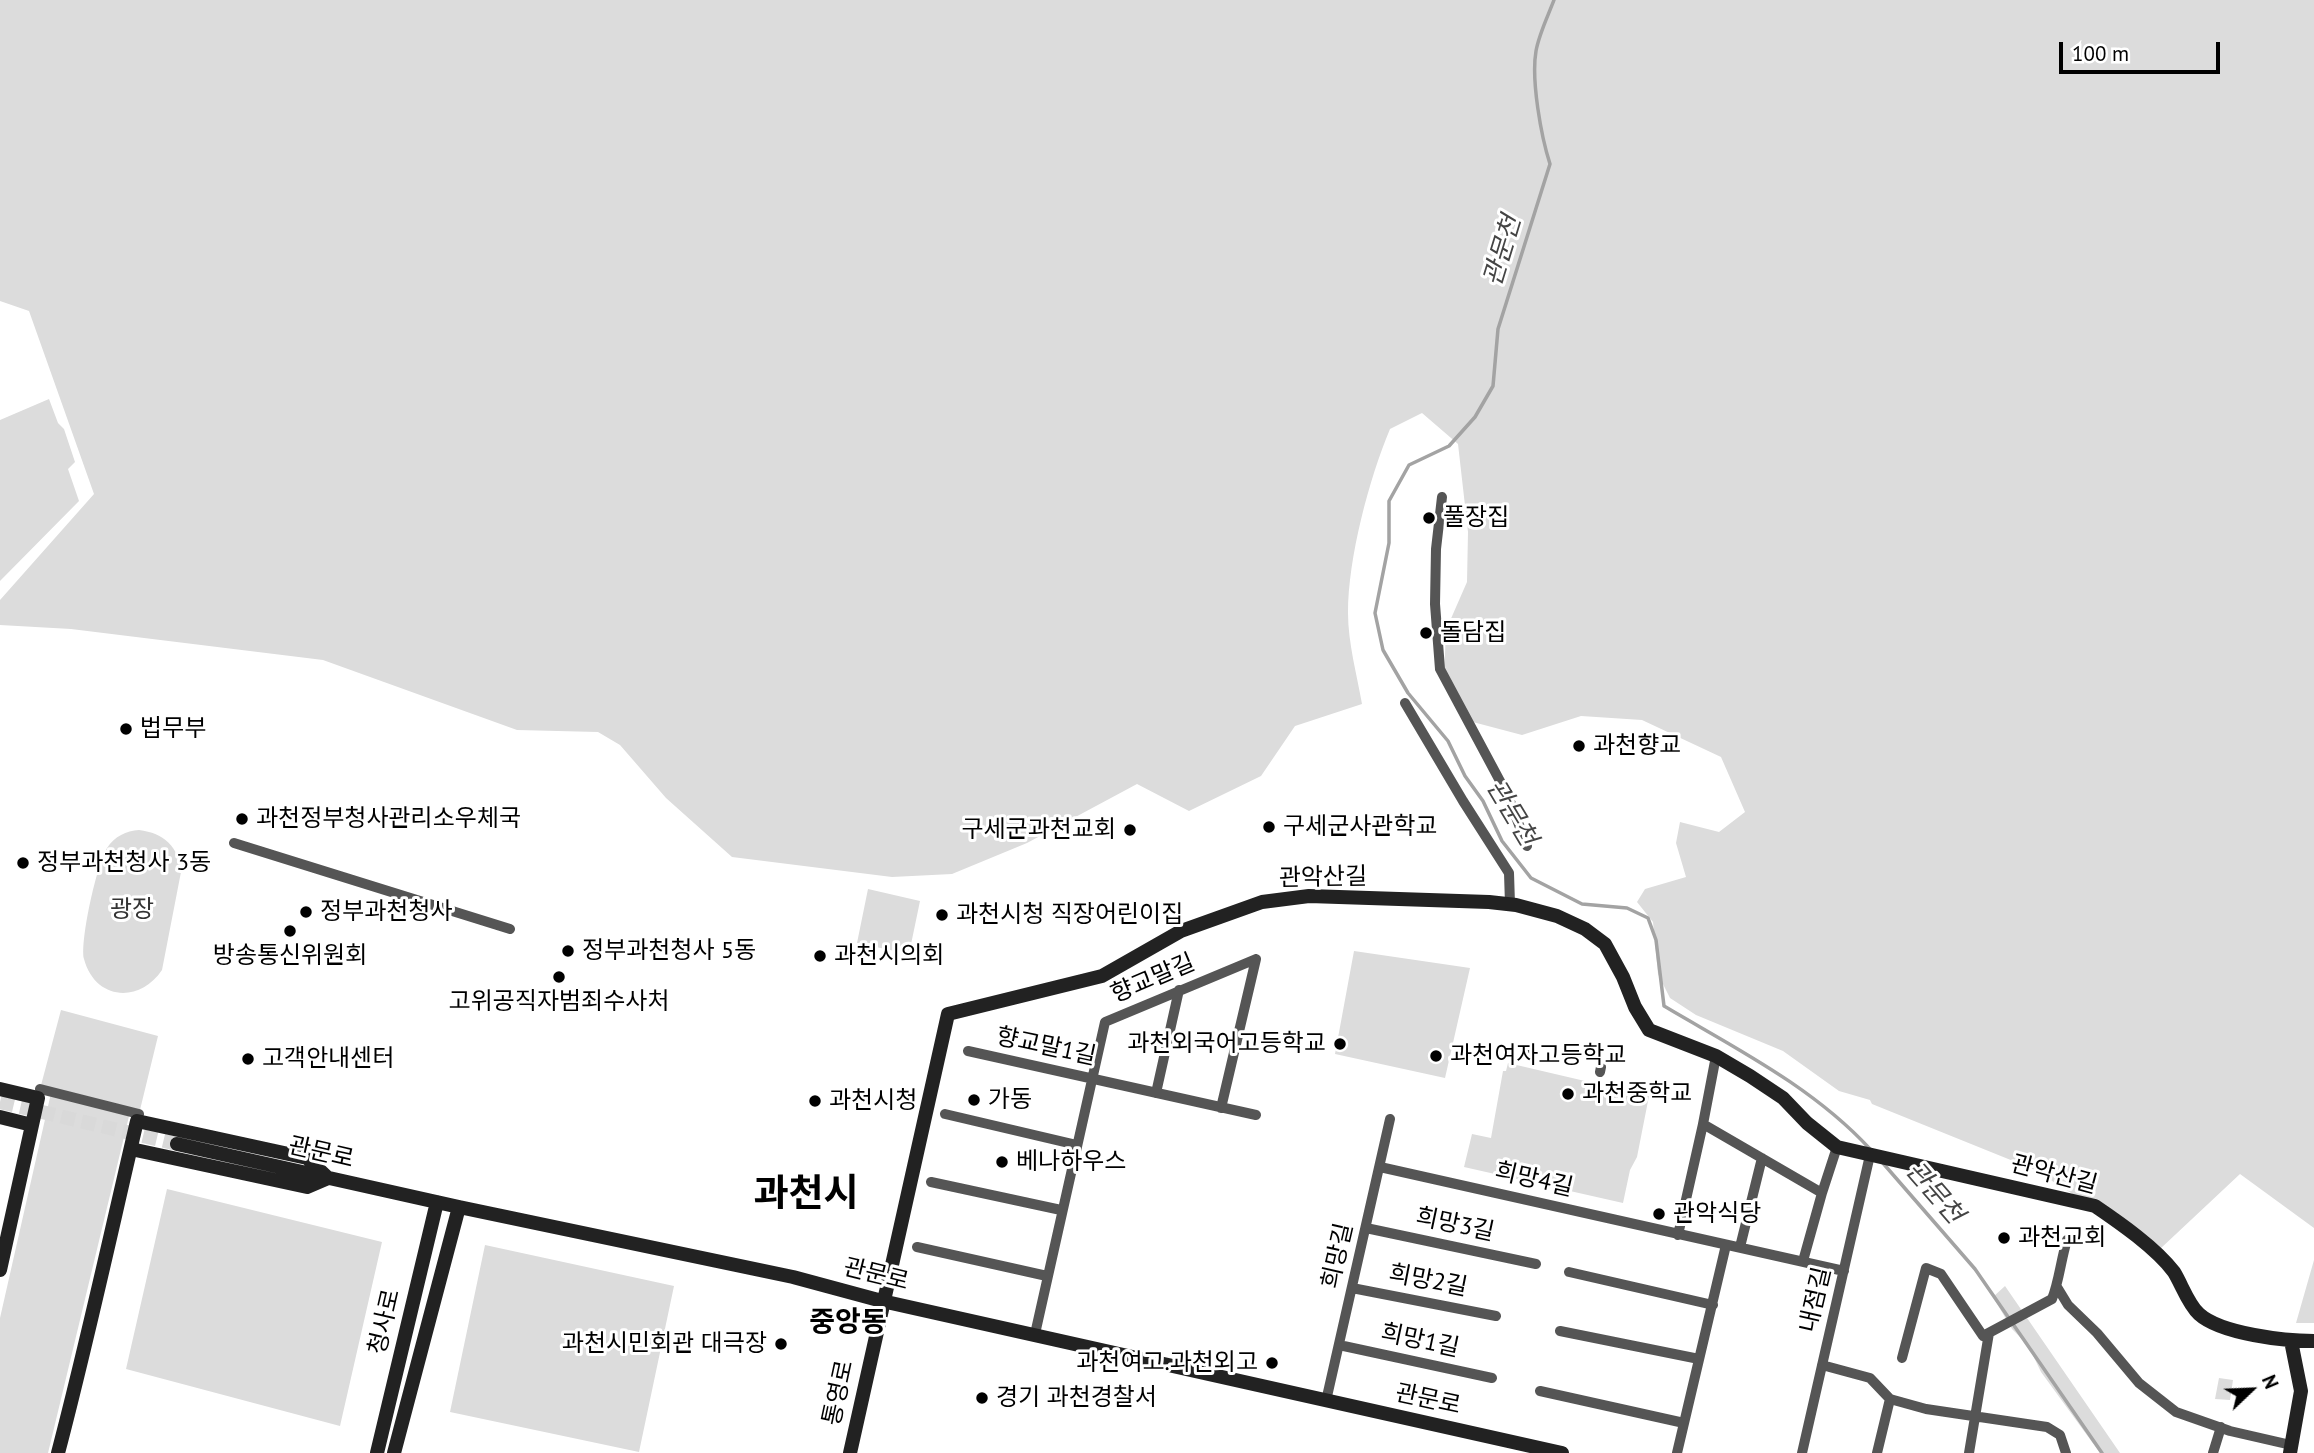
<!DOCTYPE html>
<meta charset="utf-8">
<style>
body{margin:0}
#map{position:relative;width:2314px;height:1453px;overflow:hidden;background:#fff;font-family:"PT Sans",sans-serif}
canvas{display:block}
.north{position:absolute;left:2216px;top:1355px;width:70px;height:70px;-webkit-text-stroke:5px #fff;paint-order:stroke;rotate:67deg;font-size:19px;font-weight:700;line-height:28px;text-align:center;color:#000}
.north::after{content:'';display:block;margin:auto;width:24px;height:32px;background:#000;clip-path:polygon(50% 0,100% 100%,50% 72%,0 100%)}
.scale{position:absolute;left:2059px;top:42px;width:161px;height:32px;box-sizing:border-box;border:4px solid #000;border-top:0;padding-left:9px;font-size:21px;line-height:24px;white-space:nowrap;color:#000;-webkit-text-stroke:5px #fff;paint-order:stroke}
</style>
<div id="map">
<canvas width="2314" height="1453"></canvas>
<div class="north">N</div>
<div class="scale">100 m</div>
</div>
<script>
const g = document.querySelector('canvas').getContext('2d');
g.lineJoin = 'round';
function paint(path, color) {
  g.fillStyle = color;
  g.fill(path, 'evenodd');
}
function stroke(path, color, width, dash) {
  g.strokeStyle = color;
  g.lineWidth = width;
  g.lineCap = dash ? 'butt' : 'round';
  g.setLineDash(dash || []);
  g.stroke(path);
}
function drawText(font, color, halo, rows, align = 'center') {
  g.font = font + ' "PT Sans","Noto Sans KR",sans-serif';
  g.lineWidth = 6;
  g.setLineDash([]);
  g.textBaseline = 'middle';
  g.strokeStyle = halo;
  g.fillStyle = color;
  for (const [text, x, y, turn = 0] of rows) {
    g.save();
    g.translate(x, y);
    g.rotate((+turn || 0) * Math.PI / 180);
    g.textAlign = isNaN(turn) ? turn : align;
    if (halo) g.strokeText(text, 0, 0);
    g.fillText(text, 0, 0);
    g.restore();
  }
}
paint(new Path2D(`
 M0 0H2314V1228L2240 1174 2160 1249 2033 1169 1872 1104 1870 1100 1839 1091 1783 1051 1696 1015 1670 998 1658 974 1653 922 1637 902 1645 889 1686 877 1676 843 1680 822 1719 832 1745 812 1721 757 1642 720 1581 716 1522 735 1469 721 1444 678 1446 630 1467 582 1468 532 1458 444 1422 413 1390 429C1369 479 1348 558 1348 613 1348 643 1357 675 1362 704L1295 726 1261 776 1189 811 1137 784 1027 843 952 874 892 877 732 857 666 798 620 745 598 732 517 730 323 660 71 629 0 625V600L94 494 29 311 0 301Z
 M49 399 58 423 64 429 75 462 68 469 79 501 0 581V420Z
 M139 830C164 833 179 847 181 872L162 970C139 1004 95 1000 84 959 80 940 97 864 107 848 115 836 126 831 139 830Z
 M868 889 920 901 909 954 857 943Z
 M1354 951 1470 968 1445 1078 1335 1054Z
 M61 1010 158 1036 139 1114 130 1112 48 1453H0V1318L51 1093 40 1089Z
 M1508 1063 1649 1096 1637 1157 1630 1170 1623 1203 1464 1167 1472 1134 1491 1138 1503 1071H1506Z
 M167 1189 382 1242 340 1426 126 1369Z
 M485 1245 674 1286 639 1452 450 1412Z
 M2314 1260V1323H2296Z
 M2005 1286 2120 1453H2100L2041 1372 2028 1345 2012 1329 1993 1297Z
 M2219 1378 2233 1380 2230 1400 2215 1399Z`), '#dcdcdc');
stroke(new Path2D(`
 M1554 0C1548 16 1539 34 1536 51 1531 80 1541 136 1550 164L1498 329 1493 386 1475 417 1449 446 1409 465 1389 501V543L1375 613 1383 650 1408 693 1448 741 1465 776 1483 801 1502 841 1531 878 1582 904 1627 908 1648 918 1656 940 1664 1006C1735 1048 1813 1087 1870 1149
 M1882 1162 1975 1269 2102 1453`), '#a3a3a3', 3.5);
stroke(new Path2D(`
 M0 1102 177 1144`), '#d9d9d9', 14, [14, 7]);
stroke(new Path2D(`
 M1442 497 1436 549 1435 604 1440 669 1508 796 1527 846
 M1405 703 1463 801 1509 873 1510 904
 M234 843 510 929
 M968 1051 1256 1115
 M1527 1054 1528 1051
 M1600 1072 1601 1067
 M40 1089 139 1114
 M1156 1093 1179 990
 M1221 1108 1256 959
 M945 1114 1077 1145
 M1703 1124 1716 1056
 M1380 1167 1844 1271
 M931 1182 1061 1210
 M1822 1193 1837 1147
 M1366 1228 1536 1264
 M1678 1235 1703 1124 1822 1193 1803 1261
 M917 1247 1047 1276
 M1740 1247 1762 1158
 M1569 1272 1713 1305
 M2057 1287 2068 1305 2097 1333 2139 1383 2176 1412 2230 1431 2291 1445
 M1352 1288 1496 1316
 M1560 1331 1699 1359
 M1035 1334 1105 1022 1256 959
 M1339 1345 1492 1378
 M1902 1358 1926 1268 1941 1274 1983 1336 2052 1299C2059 1282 2061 1259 2067 1240
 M1822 1365 1870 1378 1890 1399 1926 1409 2047 1427 2060 1435 2066 1453
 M1540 1391 1684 1423
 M1326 1401 1390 1119
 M1677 1453 1726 1245
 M1802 1453 1870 1155
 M1877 1453 1890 1399
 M1969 1453 1989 1333
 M2213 1453 2221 1427`), '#555', 10);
stroke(new Path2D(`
 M0 1089 38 1098 0 1270
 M0 1117 32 1125
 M177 1144 459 1207 793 1277 882 1301 1562 1453
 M58 1453C87 1343 111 1232 137 1121L307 1158 328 1178 307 1187 131 1149
 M377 1453 437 1202
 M394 1453 459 1207
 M850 1453 948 1014 1102 976 1181 931 1262 902 1309 896 1489 902 1516 905 1557 916 1585 929 1605 944 1623 977 1635 1007 1649 1030 1716 1056 1750 1076 1783 1098 1807 1123 1837 1147 2095 1206C2120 1223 2156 1248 2174 1272 2182 1285 2188 1304 2199 1314 2221 1334 2285 1341 2314 1341
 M2290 1453 2301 1391 2291 1341`), '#222', 14);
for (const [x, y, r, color] of [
 [1429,518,7,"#000"],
 [1426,633,7,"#000"],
 [126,729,7,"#000"],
 [1579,746,7,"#000"],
 [242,819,7,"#000"],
 [1269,827,7,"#000"],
 [1130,830,7,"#000"],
 [23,863,7,"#000"],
 [306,912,7,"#000"],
 [942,915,7,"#000"],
 [290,931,7,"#000"],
 [568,951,7,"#000"],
 [820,956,7,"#000"],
 [559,977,7,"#000"],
 [1340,1044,7,"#000"],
 [1436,1056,7,"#000"],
 [248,1059,7,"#000"],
 [1568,1094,7,"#000"],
 [974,1100,7,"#000"],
 [815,1101,7,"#000"],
 [1002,1162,7,"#000"],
 [1659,1214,7,"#000"],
 [2004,1238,7,"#000"],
 [781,1344,7,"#000"],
 [1272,1363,7,"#000"],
 [982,1398,7,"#000"]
]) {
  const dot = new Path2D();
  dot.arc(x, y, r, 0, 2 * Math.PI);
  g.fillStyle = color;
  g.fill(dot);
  stroke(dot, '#fff', 2.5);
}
drawText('24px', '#000', '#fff', [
 ["풀장집",1443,518],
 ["돌담집",1440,633],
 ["법무부",140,729],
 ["과천향교",1593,746],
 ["과천정부청사관리소우체국",256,819],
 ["구세군사관학교",1283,827],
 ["구세군과천교회",1116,830,"right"],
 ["정부과천청사 3동",37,863],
 ["정부과천청사",320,912],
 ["과천시청 직장어린이집",956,915],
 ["정부과천청사 5동",582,951],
 ["방송통신위원회",290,956,"center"],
 ["과천시의회",834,956],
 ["고위공직자범죄수사처",559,1002,"center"],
 ["과천외국어고등학교",1326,1044,"right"],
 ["과천여자고등학교",1450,1056],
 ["고객안내센터",262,1059],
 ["과천중학교",1582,1094],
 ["가동",988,1100],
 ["과천시청",829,1101],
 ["베나하우스",1016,1162],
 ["관악식당",1673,1214],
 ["과천교회",2018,1238],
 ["과천시민회관 대극장",767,1344,"right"],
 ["과천여고.과천외고",1258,1363,"right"],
 ["경기 과천경찰서",996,1398]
], 'left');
drawText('24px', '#000', '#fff', [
 ["관악산길",1323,878,-1],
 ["향교말길",1153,979,-23],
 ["향교말1길",1046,1047,12],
 ["관문로",321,1153,13],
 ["관악산길",2054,1175,15],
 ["희망4길",1534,1180,13],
 ["희망3길",1455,1225,12],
 ["희망길",1338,1256,-77],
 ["관문로",876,1275,14],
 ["희망2길",1428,1281,11],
 ["내점길",1816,1300,-77],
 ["청사로",385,1322,-77],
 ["희망1길",1420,1341,12],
 ["통영로",839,1393,-78],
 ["관문로",1428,1400,12]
]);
drawText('24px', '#333', '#fff', [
 ["광장",132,910]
]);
drawText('italic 26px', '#444', '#fff', [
 ["관문천",1503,251,-73],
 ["관문천",1511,813,59],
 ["관문천",1934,1193,49]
]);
drawText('bold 28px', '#000', '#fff', [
 ["중앙동",848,1323]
]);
drawText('bold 38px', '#000', '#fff', [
 ["과천시",806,1195]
]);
</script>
